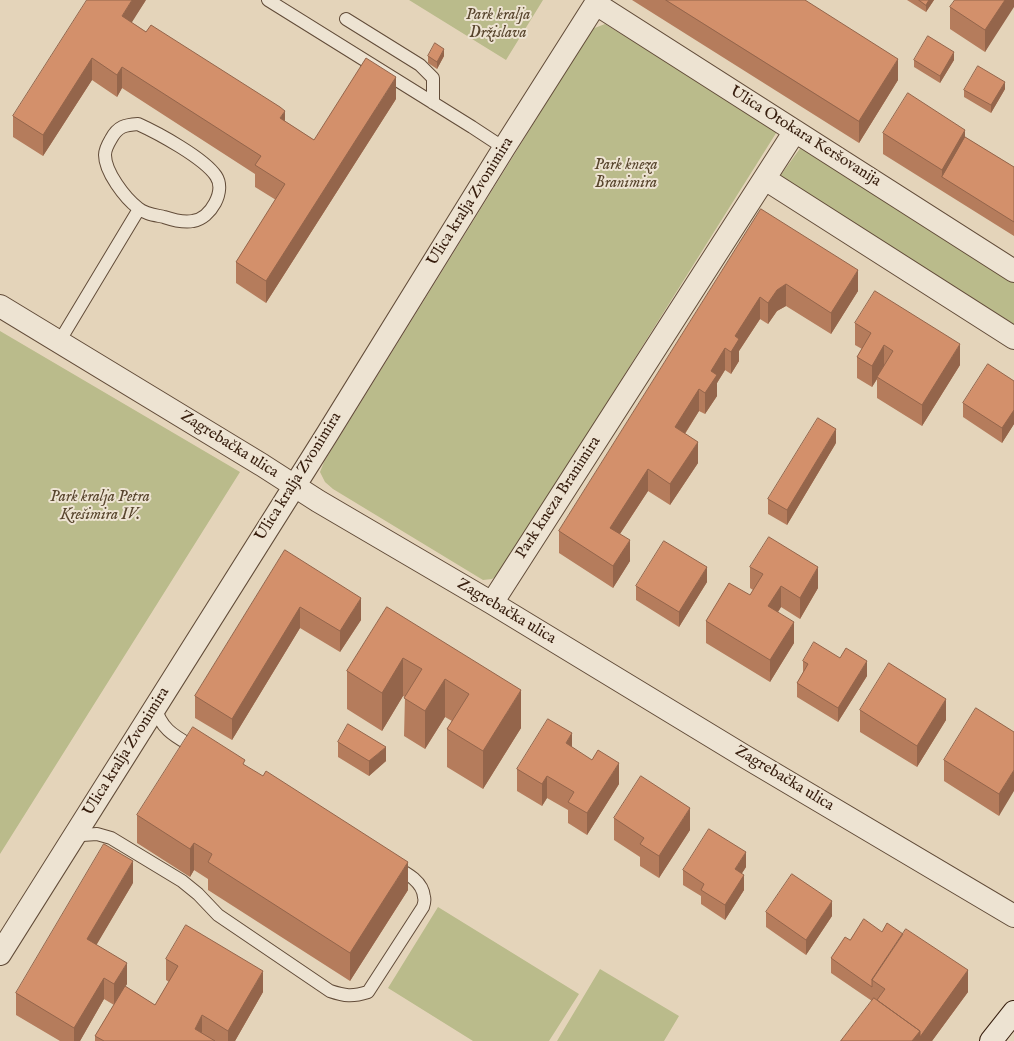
<!DOCTYPE html>
<meta charset="utf-8">
<style>
body{margin:0}
canvas{display:block;background:#e4d4ba}
</style>
<canvas width="1014" height="1041"></canvas>
<script>
const g = document.querySelector('canvas').getContext('2d');
g.lineJoin = 'round';
function paint(path, color) {
  g.fillStyle = color;
  g.fill(path, 'evenodd');
}
function stroke(path, color, width, dash) {
  g.strokeStyle = color;
  g.lineWidth = width;
  g.lineCap = dash ? 'butt' : 'round';
  g.setLineDash(dash || []);
  g.stroke(path);
}
function drawText(font, color, halo, rows, align = 'center') {
  g.font = font + ' "IM FELL English",serif';
  g.lineWidth = 4;
  g.setLineDash([]);
  g.textBaseline = 'middle';
  g.strokeStyle = halo;
  g.fillStyle = color;
  for (const [text, x, y, turn = 0] of rows) {
    g.save();
    g.translate(x, y);
    g.rotate((+turn || 0) * Math.PI / 180);
    g.textAlign = isNaN(turn) ? turn : align;
    if (halo) g.strokeText(text, 0, 0);
    g.fillText(text, 0, 0);
    g.restore();
  }
}
paint(new Path2D(`
 M409 0H543L506 60Z
 M605 24 778 130 500 573 492 579 483 580 333 489 325 482 320 472 324 462 592 29Z
 M804 143 1014 279V324L780 176Z
 M0 331 240 472 0 854Z
 M438 907 579 994 549 1041H473L388 988Z
 M600 969 679 1016 664 1041H557Z`), '#babb8b');
const service = new Path2D(`
 M268 0 472 127 504 148
 M346 19 420 65 433 78V103
 M138 124C158 133 204 158 216 176 226 191 211 218 193 221 183 223 173 220 164 217 155 215 145 214 138 208 125 198 105 172 105 155 105 149 108 144 111 139 118 126 125 125 138 124Z
 M59 342 139 209
 M155 706C161 731 177 737 197 749
 M73 837 82 835 97 834 111 838 182 881 198 894 218 915 330 991C345 996 352 997 368 992L423 907C424 904 425 900 424 897 423 882 407 873 395 867`);
const minor = new Path2D(`
 M596 4 1014 271
 M765 179 1014 338
 M0 306 262 465 318 501 492 603 744 756 1014 916
 M492 603 795 131
 M0 954 326 436 504 148 598 0`);
const secondary = new Path2D(`
 M991 1041 1014 1012`);
stroke(service, '#624c39', 14);
stroke(minor, '#624c39', 24);
stroke(secondary, '#371e0e', 24);
stroke(service, '#ede3d2', 12);
stroke(minor, '#ede3d2', 22);
stroke(secondary, '#ede3d2', 22);
paint(new Path2D(`
 M146 0 131 22 314 140 396 99 266 303 236 283V262L276 200 255 187V174L122 88 117 97 92 80 43 156 13 137V116Z
 M632 0H805L898 80 859 143Z
 M907 0H934L926 12Z
 M1014 0 985 52 950 29V7Z
 M428 56H444L437 69 428 63Z
 M914 60H954L940 83 914 67Z
 M1005 89 991 113 964 97V90Z
 M883 133 965 137 1014 167V236L883 154Z
 M761 209 858 291 831 334 786 306 777 311 768 324 760 319 739 351V361L731 374 725 370 717 383V396L705 414 699 411 685 434 698 463 670 505 648 491 620 534 630 561 613 588 559 553V531Z
 M855 323 960 365 922 426 877 398V379L872 387 857 378V357L862 349 855 345Z
 M1014 381V424L1002 443 963 417V403Z
 M836 443 787 525 768 514V499Z
 M285 550 361 620 340 652 300 628 232 740 195 718V696Z
 M750 567 818 588 800 619 781 607 778 612 794 643 770 682 706 643V621L750 595 753 590 750 588Z
 M707 582 679 627 636 600V586Z
 M387 607 521 728 483 789 447 767V729L452 721 445 717 425 749 404 736 405 697 403 696 382 731 347 709V671Z
 M803 661 867 676 838 722 797 697V683L803 673Z
 M860 710 946 720 917 767 860 732Z
 M1014 732 999 816 944 781V760Z
 M338 742 386 761 369 776 338 757Z
 M572 747 619 784 587 835 568 823V810L547 798 542 806 517 791V769Z
 M137 815 408 890 350 981 208 890V879L194 870 190 877 137 843Z
 M614 818 690 830 659 878 640 866V857L614 840Z
 M746 867 742 873 744 890 725 920 701 904V896L683 885V870Z
 M133 883 96 945 127 984 125 986 155 1005 169 982 166 980V959L263 992 235 1041H95V1036L114 1005 104 999 80 1041H60L16 1015V993Z
 M766 912 832 916 806 955 766 927Z
 M850 940 968 992 932 1041H841L872 1001 831 973V958Z`), '#b57c5c');
paint(new Path2D(`
 M132 0H146L122 38V16Z
 M929 0H934L926 12V5Z
 M1005 0H1014V7L985 52V30Z
 M444 49V56L437 69V62Z
 M954 52V60L940 83V76Z
 M92 58V80L43 156V135Z
 M898 59V80L859 143V121Z
 M122 67V88L117 97V75Z
 M396 77V99L266 303V281Z
 M1005 82V89L991 113V105Z
 M285 111V132L280 118Z
 M965 130V152L942 177V170Z
 M858 270V291L831 334V313Z
 M786 284V306L777 311 768 324V303L777 290Z
 M760 297V319L739 351V361L731 374V352L735 336Z
 M960 344V365L922 426V405Z
 M884 345V367L877 377V379L872 387V366Z
 M725 348V370L717 383V396L705 414V393L711 371Z
 M699 389V411L675 449V427Z
 M1014 410V424L1002 443V428Z
 M836 429V443L787 525V510Z
 M698 442V463L670 505V484Z
 M648 469V491L610 549V528Z
 M630 540V561L613 588V566Z
 M707 567V582L679 627V612Z
 M818 567V588L800 619V598Z
 M781 586V607L768 628V606Z
 M361 598V620L340 652V631Z
 M300 607V628L232 740V719Z
 M794 622V643L770 682V660Z
 M403 658V696L382 731V693Z
 M867 661V676L838 722V708Z
 M445 679V717L425 749V711Z
 M521 690V728L483 789V751Z
 M946 699V720L917 767V746Z
 M572 733V755L566 743Z
 M386 747V761L369 776V761Z
 M619 763V784L587 835V813Z
 M1014 770V791L999 816V794Z
 M547 776V798L542 806V784Z
 M690 808V830L659 878V856Z
 M194 843V870L190 877V849Z
 M746 852V867L735 884V869Z
 M133 861V883L87 961V939Z
 M408 862V890L350 981V953Z
 M744 875V890L725 920V905Z
 M832 901V916L806 955V940Z
 M127 963V984L114 1005V984Z
 M968 970V992L932 1041H912Z
 M263 971V992L235 1041H228V1031Z
 M104 978V999L80 1041H74V1028Z
 M202 1015V1037L195 1029Z`), '#94654b');
const building = new Path2D(`
 M87 0H132L122 16 146 32 151 25 280 107 285 111 280 118 314 140 366 58 396 77 266 281 236 262 285 184 255 165 261 156 122 67 117 75 92 58 43 135 13 116Z
 M666 0H805L898 59 859 121Z
 M919 0H929L926 5Z
 M955 0H1005L985 30 950 7Z
 M928 36 954 52 940 76 914 60Z
 M435 43 444 49 437 62 428 56Z
 M978 66 1005 82 991 105 964 90Z
 M908 93 965 130 942 170 883 133Z
 M965 137 1014 167V222L942 177Z
 M761 209 858 270 831 313 786 284 777 290 768 303 760 297 735 336 739 339 731 352 725 348 711 371 717 375 705 393 699 389 675 427 698 442 670 484 648 469 610 528 630 540 613 566 559 531Z
 M875 291 960 344 922 405 877 377 893 351 884 345 872 366 857 357 871 333 855 323Z
 M988 364 1014 381V410L1002 428 963 403Z
 M818 418 836 429 787 510 768 499Z
 M769 537 818 567 800 598 781 586 768 606 794 622 770 660 706 621 729 583 750 595 763 574 750 567Z
 M664 541 707 567 679 612 636 586Z
 M285 550 361 598 340 631 300 607 232 719 195 696Z
 M387 607 521 690 483 751 447 729 469 694 445 679 425 711 404 698 422 669 403 658 382 693 347 671Z
 M814 642 840 658 846 648 867 661 838 708 797 683 808 664 803 661Z
 M889 663 946 699 917 746 860 710Z
 M976 708 1014 732V770L999 794 944 760Z
 M548 719 572 733 566 743 592 760 598 750 619 763 587 813 568 802 574 792 547 776 542 784 517 769Z
 M348 724 386 747 369 761 338 742Z
 M193 727 245 760 243 764 263 776 266 771 408 862 350 953 208 862 212 854 194 843 190 849 137 815Z
 M641 776 690 808 659 856 640 844 644 838 614 818Z
 M709 829 746 852 735 869 744 875 725 905 701 890 704 884 683 870Z
 M104 844 133 861 87 939 127 963 114 984 104 978 74 1028 16 993Z
 M792 874 832 901 806 940 766 912Z
 M864 919 882 932 887 923 903 934 872 980V987L831 958 845 937 850 940Z
 M186 925 263 971 228 1031 202 1015 195 1029 215 1041H104L95 1036 125 986 155 1005 178 966 166 959Z
 M906 929 968 970 920 1037V1031L877 1000 885 989 872 980Z
 M874 998 920 1031 912 1041H841Z`);
paint(building, '#d3906b');
stroke(building, '#94654b', 1);
drawText('italic 16px', '#58452d', '#ede3d2', [
 ["Park kralja",498,16],
 ["Držislava",498,34],
 ["Park kneza",626,166],
 ["Branimira",626,184],
 ["Park kralja Petra",100,498],
 ["Krešimira IV.",100,516]
]);
drawText('16px', '#371e0e', '#ede3d2', [
 ["Ulica Otokara Keršovanija",805,137,32],
 ["Ulica kralja Zvonimira",471,202,-58],
 ["Zagrebačka ulica",229,445,32],
 ["Ulica kralja Zvonimira",299,477,-58],
 ["Park kneza Branimira",559,498,-57],
 ["Zagrebačka ulica",506,612,31],
 ["Ulica kralja Zvonimira",127,752,-58],
 ["Zagrebačka ulica",784,779,31]
]);
</script>
